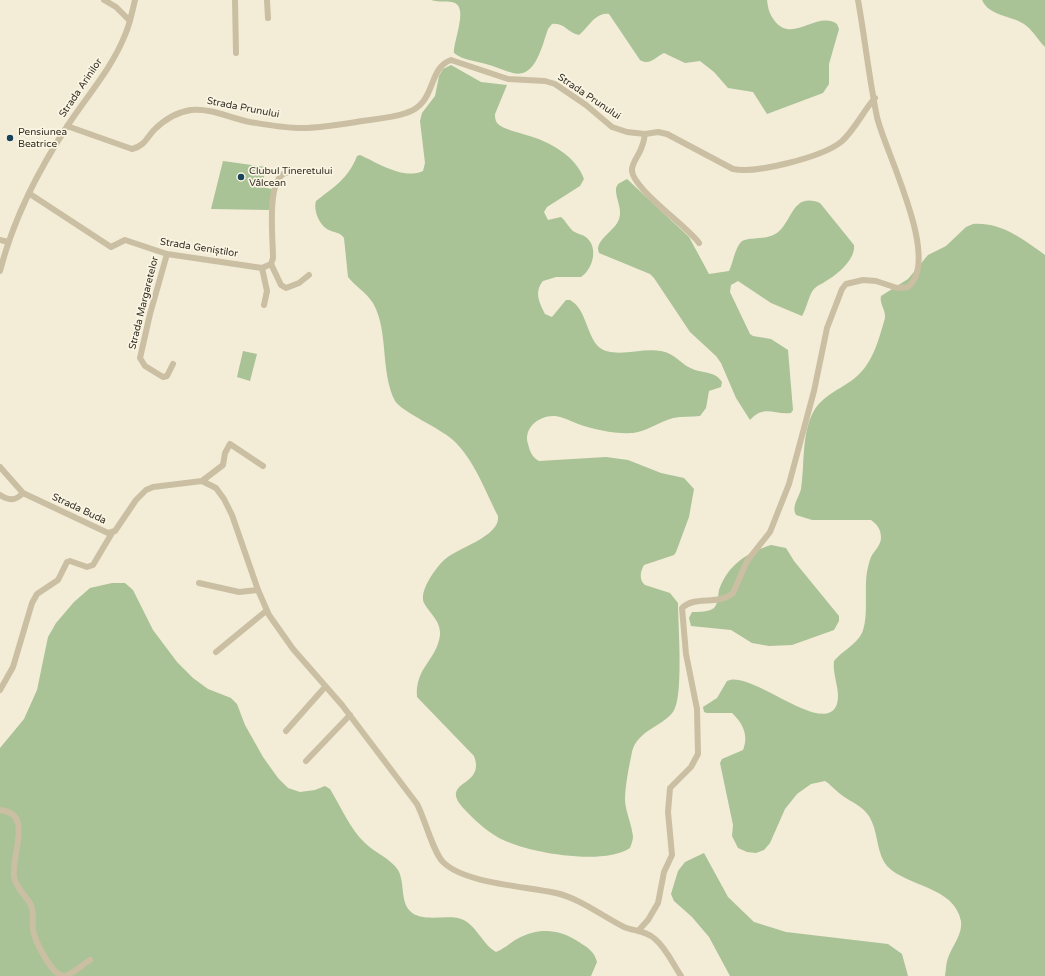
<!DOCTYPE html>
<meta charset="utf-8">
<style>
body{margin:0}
canvas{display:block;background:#f3ecd7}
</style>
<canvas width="1045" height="976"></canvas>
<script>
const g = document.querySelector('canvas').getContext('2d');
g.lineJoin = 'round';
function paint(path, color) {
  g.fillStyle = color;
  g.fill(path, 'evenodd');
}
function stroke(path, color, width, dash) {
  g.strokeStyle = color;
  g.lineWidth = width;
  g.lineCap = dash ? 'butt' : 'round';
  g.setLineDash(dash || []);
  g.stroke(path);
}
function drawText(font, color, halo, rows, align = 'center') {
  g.font = font + ' "Varela Round",sans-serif';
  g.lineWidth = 3.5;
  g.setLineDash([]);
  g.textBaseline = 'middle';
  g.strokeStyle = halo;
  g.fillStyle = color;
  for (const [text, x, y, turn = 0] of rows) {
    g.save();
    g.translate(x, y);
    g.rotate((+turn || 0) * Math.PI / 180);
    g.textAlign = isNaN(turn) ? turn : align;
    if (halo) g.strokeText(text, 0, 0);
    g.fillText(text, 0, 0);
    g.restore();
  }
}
paint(new Path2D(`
 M431 0H767C768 8 769 13 774 20 792 45 817 10 837 24L839 29 829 64V84L823 93 767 114 753 92 728 88 714 72 700 61 685 63 664 53C655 57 650 66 640 60L609 14C596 11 588 28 579 35 568 33 564 22 552 24L548 29C542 45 536 79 513 73 504 71 495 66 486 64 476 61 462 60 454 53 453 42 468 9 455 3 449 0 439 3 431 0Z
 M982 0H1045V47C1038 40 1032 29 1024 24 1010 15 989 16 982 0Z
 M451 65 481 82 507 85 495 114C495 117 495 120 497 123 504 130 518 132 526 135 549 141 576 156 584 179L580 186 547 207 544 212 548 220 561 217C565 220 567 225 571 229 575 234 583 234 587 238 599 249 592 270 581 277H556L543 281C534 292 539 302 545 314L552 317 566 300H570C589 310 586 345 606 351 623 356 643 348 661 351 675 353 682 366 695 370 705 373 716 372 722 382L721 387 709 391 706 408 700 416C691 417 682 416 673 418 659 422 647 431 633 433 614 434 596 430 578 424 571 421 563 417 555 416 539 415 523 428 528 444 530 452 532 457 539 461L606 457 628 460 661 473 684 478 694 489 689 517 676 552 674 555 644 565C640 572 639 580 645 585L670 593 678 603C678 625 684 698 673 712 661 727 637 731 632 752 629 767 625 785 625 801 626 813 632 825 633 837 633 840 631 845 630 848 603 866 527 853 499 838 487 831 478 823 468 813 464 809 457 802 456 796 454 781 484 782 474 756L417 697C415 667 437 660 440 635 441 621 430 614 424 603 419 591 434 571 442 562 455 548 501 537 498 516 485 491 474 459 453 440 440 428 402 412 395 401 380 372 389 331 373 303 366 292 356 287 348 277L344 238C340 232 335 233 329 230 320 226 313 211 316 201 334 187 348 179 357 156L360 155C378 163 403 180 423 171L425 163 420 121 422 113 435 96 439 76 443 69Z
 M223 161 266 167 262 187 272 189 270 210 211 209Z
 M627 179 689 237 709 274 729 271C733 263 735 248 741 242 748 236 765 241 777 233 793 221 792 192 820 203L854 245C856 259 837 275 826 281 822 284 818 285 815 288 809 293 807 308 802 316L771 303 738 281 731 285 730 292 750 334 753 336 771 339 788 350 793 410 791 413C774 415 764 404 750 420L736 398 721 363 716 356 690 332 654 278 650 274 599 253 598 249C599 237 615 231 619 219 623 209 615 198 616 188L618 184Z
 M973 224C1001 222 1023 239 1045 255V976H945C946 970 946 963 948 958 952 946 963 934 961 921 954 886 907 887 887 866 877 854 878 835 872 822 866 806 851 803 839 793 834 789 830 784 825 781L811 784 797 794 785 809 770 843 764 850 756 853 747 852 738 848 732 836 733 825 720 763 722 759 743 750C749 736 743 723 732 713H707L704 712 703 707 717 698 727 681C750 668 825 739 837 704 841 691 832 675 834 661 842 651 856 645 862 633 869 617 864 590 867 572 868 567 869 562 871 557 874 551 881 545 881 538 881 530 878 525 871 520H812L796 515C791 506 799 498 801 489 805 465 801 431 815 409 826 393 842 389 856 377 873 363 879 339 885 318 886 310 879 303 881 296L908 279 928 255 946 246 966 227Z
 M243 351 257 354 250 381 237 377Z
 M771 545 786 548 794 561 839 616V621L834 630 792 645 769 646 752 643 731 630 691 626 689 618 692 612C699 612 709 612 714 608 718 604 718 596 719 590 728 565 746 553 771 545Z
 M112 583H125L133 590 153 630 177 662 193 678 208 689 231 698 237 704 245 725 263 757 278 778 288 788 300 792 315 790 325 786 330 789C341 807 350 829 365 843 375 853 390 858 398 870 405 882 400 901 410 911 422 923 446 914 461 919 476 924 482 944 496 952 504 949 510 943 517 939 539 927 559 929 579 942 588 948 594 951 597 962L591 976H0V748L24 719 37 690 48 637 56 623 74 602 90 588Z
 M704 853 728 897 754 922 786 932 888 944 902 954 908 976H730L709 937 692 917 674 901 671 894 678 871 685 862Z`), '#a9c296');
stroke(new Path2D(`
 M104 0 116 7 130 21
 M235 0 236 53
 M267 0 268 18
 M67 126 132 149C144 146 146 139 154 130 164 120 177 112 191 110 211 108 230 118 250 122 268 125 289 129 307 128 325 127 344 124 362 121 376 119 392 118 406 113 437 104 427 68 451 60L508 79 545 81 555 84 586 105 612 127 627 132 645 134 658 132 667 134 733 169C756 174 822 157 841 142 855 130 863 111 875 98
 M645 134C644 138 644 142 642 146 640 154 633 161 632 169 630 187 687 226 699 243
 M30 194 111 247 125 240 167 254 262 268 271 264 273 258C273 239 267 187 282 175 288 170 294 172 301 172
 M0 240 8 242
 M167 254 150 314 140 358 145 366 163 377 167 376 173 364
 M271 264 281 285 286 288 299 283 309 275
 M262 268 267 291 264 305
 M0 271C13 220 39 169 68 125 87 96 112 68 125 35 130 24 132 12 135 0
 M0 467 23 493 108 533 115 531 136 500 146 490 153 487 202 481 216 488 224 499 232 515 258 590 269 615 293 649 342 705 417 804C425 819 433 852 443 862 465 884 526 886 556 893 581 899 602 916 624 927 634 931 647 931 655 939 666 948 673 964 681 976
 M202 481 223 465 225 453 230 444 263 466
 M0 495C10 501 15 501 23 493
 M199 583 239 592 258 590
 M216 652 266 611
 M0 690 13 667 32 603 37 594 58 580 67 562 70 561 87 567 93 565 112 533
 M286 731 325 687
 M306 761 350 715
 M0 810C34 813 11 854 14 877 16 890 29 897 32 908 34 915 32 923 33 930 35 941 52 976 64 976 72 975 83 964 90 960
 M638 931 648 920 658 903 664 872 672 855 668 812 670 788 691 767 698 754 697 709 686 654 682 608C695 595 719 606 733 593L747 561 770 532 789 484 814 391 827 328 842 289 846 284 863 280 876 281 897 288 908 287C942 260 885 152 877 117 869 78 865 39 858 0`), '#cbbfa3', 6);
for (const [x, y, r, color] of [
 [10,138,4,"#184559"],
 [241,177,4,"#184559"]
]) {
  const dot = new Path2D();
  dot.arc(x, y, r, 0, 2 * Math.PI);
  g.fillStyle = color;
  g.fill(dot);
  stroke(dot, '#faf5e3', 1.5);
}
drawText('10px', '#352e25', '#faf5e3', [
 ["Strada Arinilor",81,88,-56],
 ["Strada Prunului",589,97,34],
 ["Strada Prunului",243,108,11],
 ["Strada Geniștilor",199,248,9],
 ["Strada Margaretelor",144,303,-76],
 ["Strada Buda",79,509,25]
]);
drawText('10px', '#352e25', '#faf5e3', [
 ["Pensiunea",18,132],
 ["Beatrice",18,144],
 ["Clubul Tineretului",249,171],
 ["Vâlcean",249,183]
], 'left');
</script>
